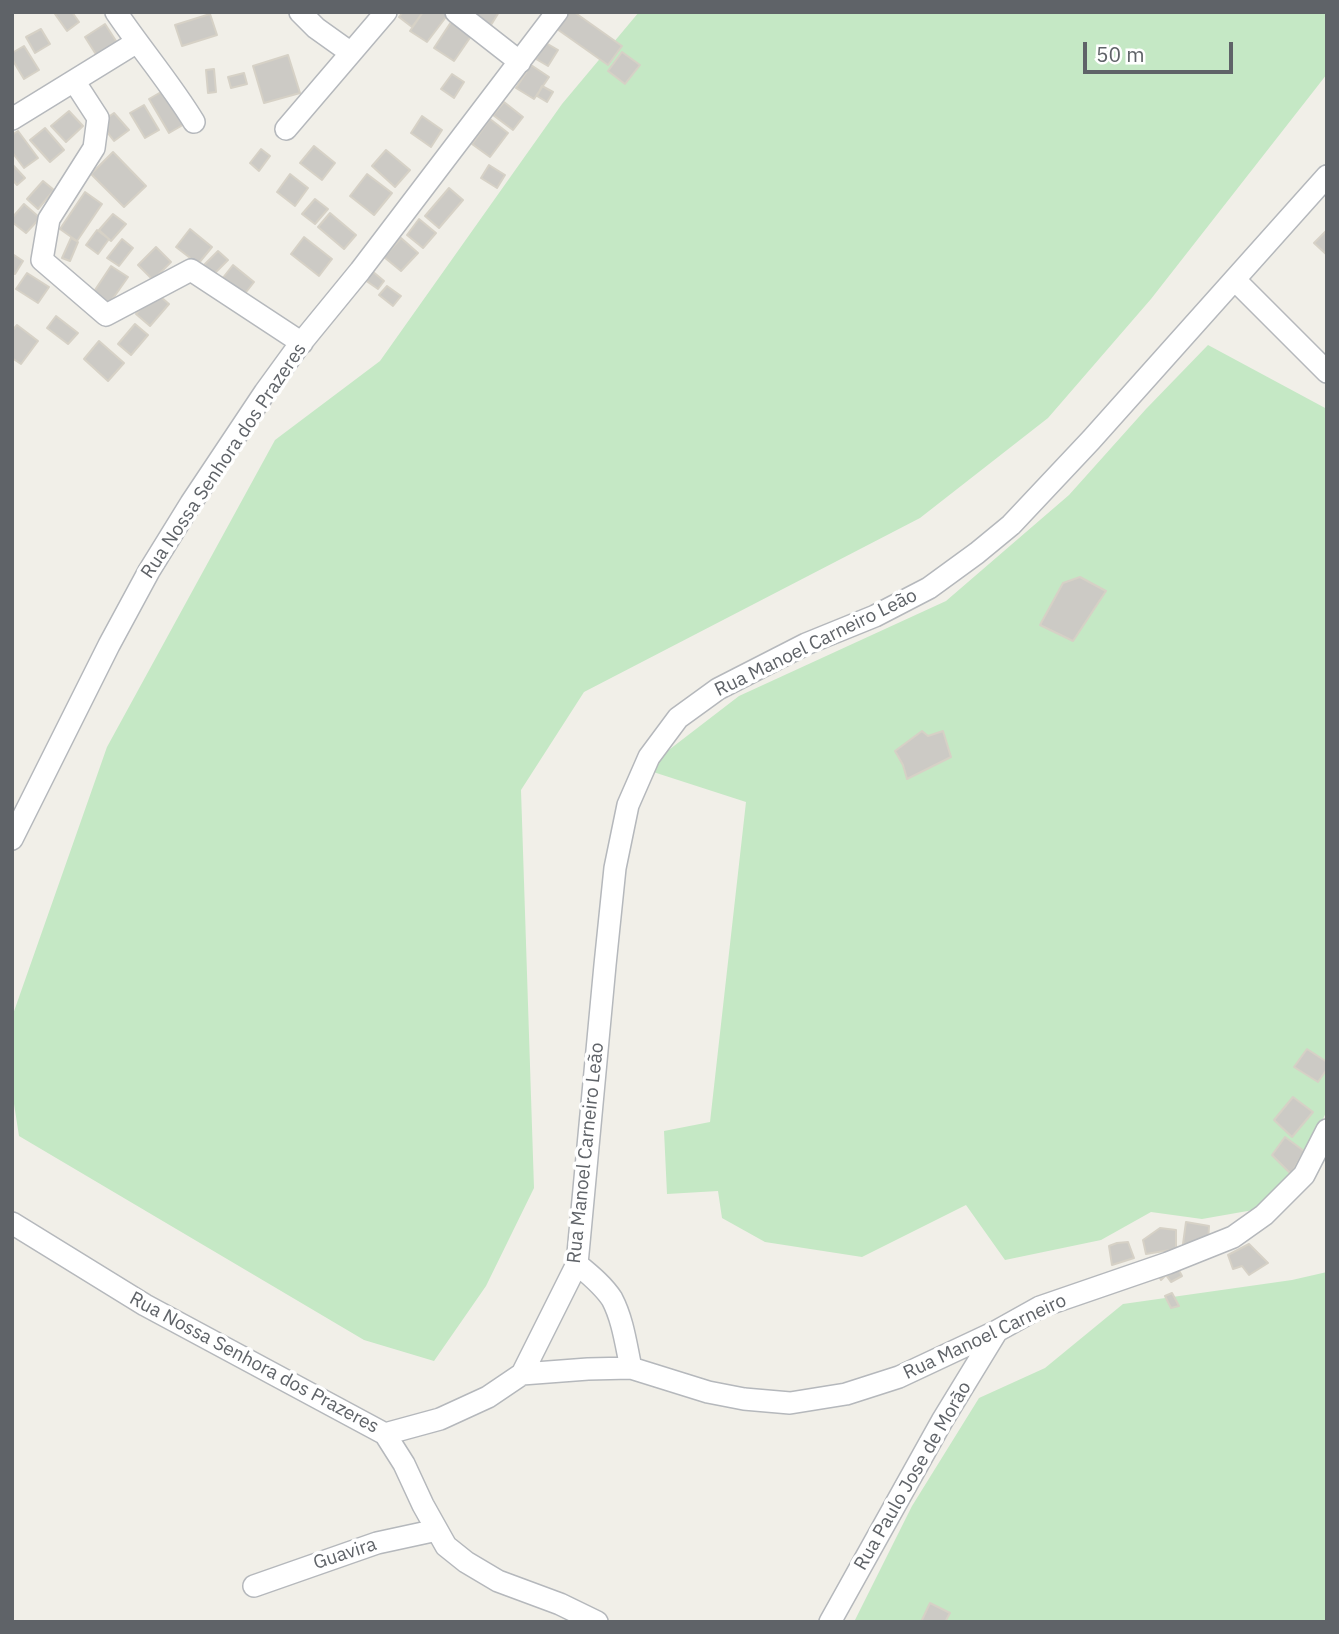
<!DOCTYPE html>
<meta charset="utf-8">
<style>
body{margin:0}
#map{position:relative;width:1339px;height:1634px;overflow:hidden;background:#f1efe8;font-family:"IBM Plex Sans",sans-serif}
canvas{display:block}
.frame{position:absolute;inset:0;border:14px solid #5f6368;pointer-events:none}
.scale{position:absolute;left:1083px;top:42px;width:150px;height:32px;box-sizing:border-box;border:4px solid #5f6368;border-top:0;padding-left:9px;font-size:21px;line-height:24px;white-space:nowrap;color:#5f6368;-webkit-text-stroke:5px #fff;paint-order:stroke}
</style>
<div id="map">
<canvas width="1339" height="1634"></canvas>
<div class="frame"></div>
<div class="scale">50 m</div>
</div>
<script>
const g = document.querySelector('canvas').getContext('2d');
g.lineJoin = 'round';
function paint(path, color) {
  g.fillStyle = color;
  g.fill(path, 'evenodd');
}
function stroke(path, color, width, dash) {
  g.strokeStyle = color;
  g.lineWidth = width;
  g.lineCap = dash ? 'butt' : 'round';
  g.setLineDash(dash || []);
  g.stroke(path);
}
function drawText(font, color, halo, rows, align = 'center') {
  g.font = font + ' "IBM Plex Sans",sans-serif';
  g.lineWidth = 7;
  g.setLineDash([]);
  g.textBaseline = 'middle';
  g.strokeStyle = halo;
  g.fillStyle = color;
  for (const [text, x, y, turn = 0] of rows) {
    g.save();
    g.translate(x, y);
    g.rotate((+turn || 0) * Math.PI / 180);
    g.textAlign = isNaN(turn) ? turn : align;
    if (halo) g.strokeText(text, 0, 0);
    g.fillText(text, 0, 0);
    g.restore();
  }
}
paint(new Path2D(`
 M639 12H1325L1327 74 1151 299 1048 418 920 518 584 692 521 790 534 1188 486 1286 434 1361 364 1340 19 1136 12 1091V1017L107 747 275 440 380 361 562 104Z
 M1208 345 1327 409V1110L1310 1148 1277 1192 1259 1209 1202 1219 1151 1212 1101 1240 1005 1260 966 1205 862 1257 765 1242 722 1218 718 1191 667 1194 664 1131 710 1122 746 802 644 769 739 696 946 601 1069 495 1146 409Z
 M1327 1272V1622H854L912 1506 979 1398 1045 1368 1123 1304 1292 1280Z`), '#c5e8c5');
const building = new Path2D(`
 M58 12H72L79 22 67 31 55 14Z
 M403 12H423L412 27 399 17Z
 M423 12 449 13 427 42 410 31Z
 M470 12H499L491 25Z
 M569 12H574L622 46 608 65 557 29Z
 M210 14 217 35 182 46 175 25Z
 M455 16 476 29 454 61 434 48Z
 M105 24 118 44 97 56 85 37Z
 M41 29 50 44 35 53 26 37Z
 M546 43 558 50 548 66 536 59Z
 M24 46 39 70 24 79 12 59V53Z
 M622 52 640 65 625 84 608 71Z
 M288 55 300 93 264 103 253 66Z
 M531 65 549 77 534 99 516 88Z
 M214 69 216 92 208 93 206 70Z
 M244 73 247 84 231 88 228 77Z
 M452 74 464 82 454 98 441 89Z
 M542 86 553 92 547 102 537 96Z
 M168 88 188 122 169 133 149 99Z
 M504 102 523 117 513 130 493 115Z
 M144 105 159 130 145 138 130 113Z
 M69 111 83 126 66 142 51 126Z
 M114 113 129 130 114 141 100 123Z
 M422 116 442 130 431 147 411 133Z
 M490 119 508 133 490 157 472 144Z
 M45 128 64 150 50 162 30 140Z
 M18 131 38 158 24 168 12 152V135Z
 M314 146 335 163 322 180 300 163Z
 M261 149 270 156 259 171 250 163Z
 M386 150 410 170 395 187 372 166Z
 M113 152 146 186 124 207 91 174Z
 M12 164 25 178 17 185 12 179Z
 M489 165 505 175 497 188 481 178Z
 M290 174 308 188 295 206 277 192Z
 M367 174 392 193 374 215 350 196Z
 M43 181 54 190 38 209 27 199Z
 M449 188 463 200 439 228 425 216Z
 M85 192 102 204 77 241 60 229Z
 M315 199 328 209 315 224 302 214Z
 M24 204 40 218 26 233 12 222V218Z
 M330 213 356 235 344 249 318 227Z
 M113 214 126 224 111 241 99 230Z
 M419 219 436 233 423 248 407 235Z
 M190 229 212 247 198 264 176 247Z
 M97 230 109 239 98 254 86 245Z
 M1327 230V255L1314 243Z
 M304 237 332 259 319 276 291 254Z
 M71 238 78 242 70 261 62 258Z
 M401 238 418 253 401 271 384 257Z
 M122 239 133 248 119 266 107 258Z
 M156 247 171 262 153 280 138 265Z
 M218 251 228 260 214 274 204 265Z
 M14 255 23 261 15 274 12 273V258Z
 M233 265 254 282 243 296 222 279Z
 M111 266 128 277 109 304 93 293Z
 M372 271 384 281 378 289 365 280Z
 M27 273 49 287 38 303 16 289Z
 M387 286 401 296 393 306 379 295Z
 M155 292 169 304 150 326 136 314Z
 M56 316 78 333 68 344 47 328Z
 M135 324 148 335 131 355 118 344Z
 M17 325 38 341 21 364 12 358V331Z
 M99 341 124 363 108 381 84 359Z
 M1080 577 1106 591 1073 641 1040 625 1063 583Z
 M922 731 928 736 943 731 951 757 907 779 903 765 895 751Z
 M1307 1049 1327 1062V1069L1318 1082 1294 1067Z
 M1293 1097 1313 1112 1292 1137 1274 1120Z
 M1285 1137 1304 1151 1291 1174 1272 1155Z
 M1186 1222 1209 1226 1208 1242 1183 1244Z
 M1160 1228 1176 1230V1249L1146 1254 1143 1240Z
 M1128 1242 1134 1258 1112 1265 1109 1246 1117 1243Z
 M1249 1244 1268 1263 1249 1275 1242 1266 1233 1269 1228 1255Z
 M1176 1265 1182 1276 1171 1282 1166 1275 1161 1280 1158 1273Z
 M1172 1293 1179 1306 1171 1308 1165 1296Z
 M930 1603 950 1613 945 1622H921Z`);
paint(building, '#cccac5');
stroke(building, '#d6d1c6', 2);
const street = new Path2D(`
 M116 12C141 49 171 84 194 122
 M300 12 316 28 351 53
 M456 12 520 62
 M74 81 98 118 94 148 49 219 42 260 106 315 191 270 302 343
 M12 119 137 42
 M286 129 386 12
 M1235 280 1327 372
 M12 839 109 645 149 571 191 503 265 392 297 348 360 271 557 12
 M12 1223 145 1305 385 1434 404 1464 423 1505 446 1546 466 1562 498 1581 560 1604 597 1622
 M577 1264C589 1274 603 1285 612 1299 623 1320 626 1345 631 1368
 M522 1374 588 1369 631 1368 708 1392 744 1399 790 1403 846 1394 899 1377 997 1331 1040 1307 1168 1263 1233 1237 1264 1215 1304 1175 1327 1130
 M385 1434 440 1419 488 1397 522 1374 577 1264 605 965 615 868 628 805 649 757 678 718 718 689 806 644 875 616 929 588 977 553 1011 525 1091 440 1327 176
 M254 1586 377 1543 437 1530
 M830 1622 942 1421 997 1331`);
stroke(street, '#b5b8bc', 24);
stroke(street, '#fff', 21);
drawText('19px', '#5f6368', '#fff', [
 ["Rua Nossa Senhora dos Prazeres",224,461,-56],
 ["Rua Manoel Carneiro Leão",816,643,-26],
 ["Rua Manoel Carneiro Leão",586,1153,-84],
 ["Rua Manoel Carneiro",985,1337,-25],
 ["Rua Nossa Senhora dos Prazeres",254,1363,28],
 ["Rua Paulo Jose de Morão",913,1476,-60],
 ["Guavira",345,1554,-18]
]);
</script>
